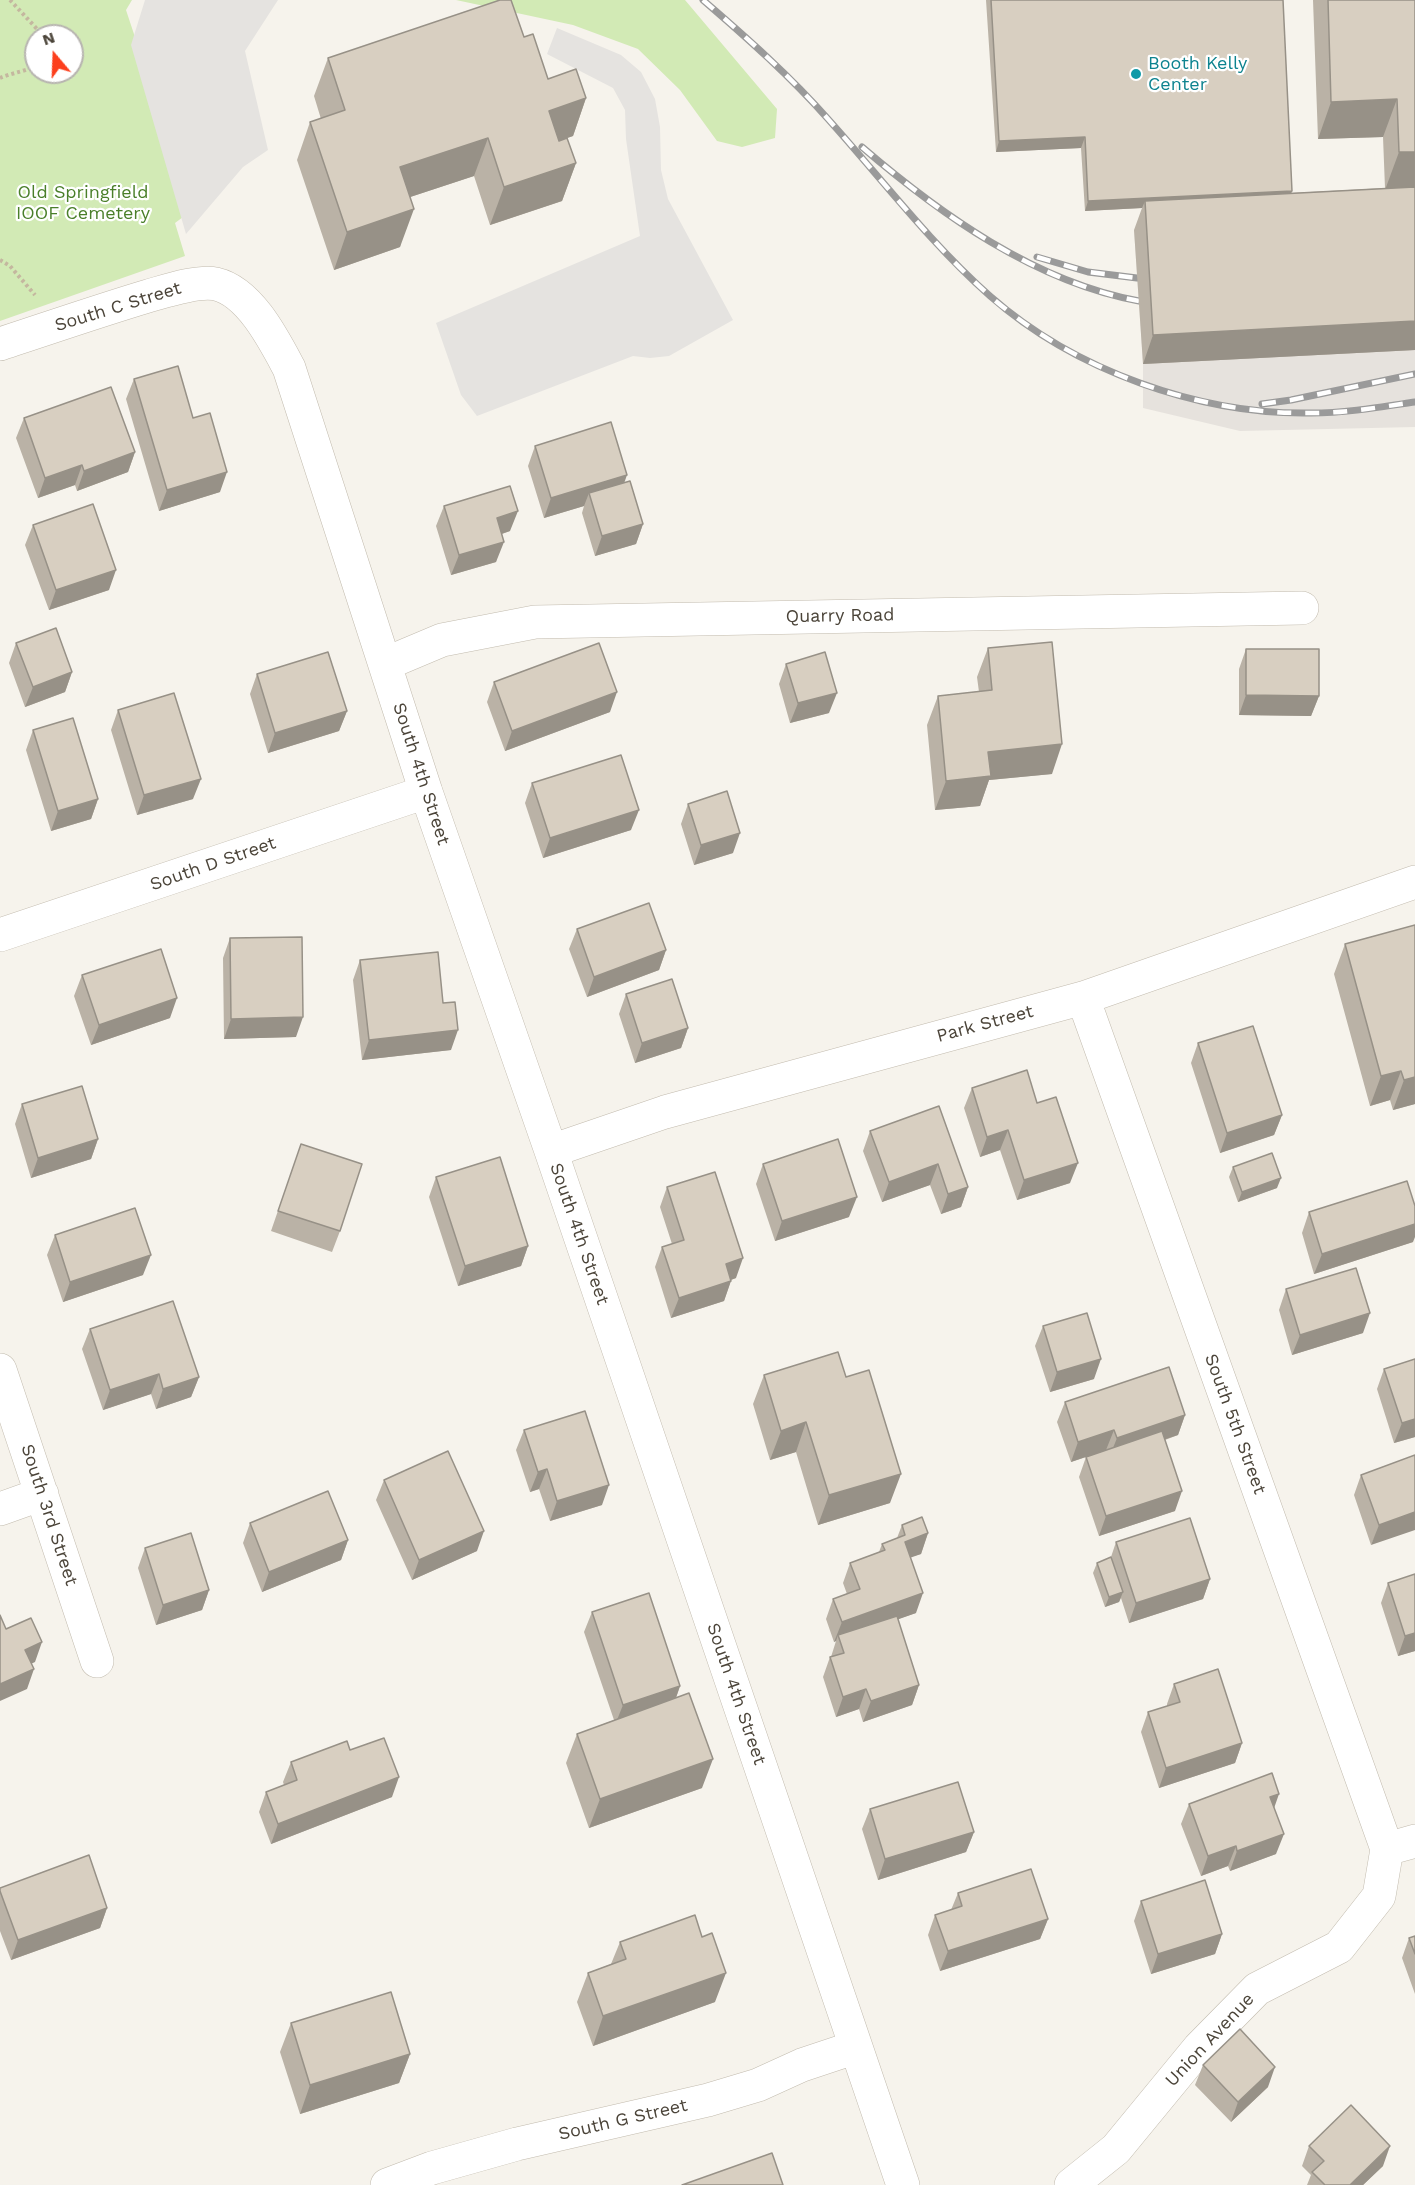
<!DOCTYPE html>
<style>
body{margin:0}
#map{position:relative;width:1415px;height:2185px;overflow:hidden;background:#f6f3ec;font-family:"Work Sans",sans-serif}
canvas{display:block}
.north{position:absolute;left:24px;top:24px;width:60px;height:60px;box-sizing:border-box;background:#fff;border:2px solid #b7b4b0;border-radius:50%;rotate:341deg;font-size:16px;font-weight:700;line-height:24px;text-align:center;color:#4b4439}
.north::after{content:'';display:block;margin:auto;width:21px;height:27px;background:#fc3f1d;clip-path:polygon(50% 0,100% 100%,50% 72%,0 100%)}
</style>
<div id="map">
<canvas width="1415" height="2185"></canvas>
<div class="north">N</div>
</div>
<script>
const g = document.querySelector('canvas').getContext('2d');
g.lineJoin = 'round';
function paint(path, color) {
  g.fillStyle = color;
  g.fill(path, 'evenodd');
}
function stroke(path, color, width, dash) {
  g.strokeStyle = color;
  g.lineWidth = width;
  g.lineCap = dash ? 'butt' : 'round';
  g.setLineDash(dash || []);
  g.stroke(path);
}
function drawText(font, color, halo, rows, align = 'center') {
  g.font = font + ' "Work Sans",sans-serif';
  g.lineWidth = 4.5;
  g.setLineDash([]);
  g.textBaseline = 'middle';
  g.strokeStyle = halo;
  g.fillStyle = color;
  for (const [text, x, y, turn = 0] of rows) {
    g.save();
    g.translate(x, y);
    g.rotate((+turn || 0) * Math.PI / 180);
    g.textAlign = isNaN(turn) ? turn : align;
    if (halo) g.strokeText(text, 0, 0);
    g.fillText(text, 0, 0);
    g.restore();
  }
}
paint(new Path2D(`
 M1415 215V427L1240 431 1143 408V364L1134 230Z`), '#e6e2dd');
paint(new Path2D(`
 M0 0H132L126 10 184 185 183 217 175 223 185 256 0 321ZM36 36H72V72H36Z
 M456 0H685L777 109 775 138 742 147 717 141 680 90 638 49 573 25Z`), '#d2eab5');
paint(new Path2D(`
 M145 0H278L245 51 268 150 243 167 186 234 131 45Z
 M557 28 621 55 641 72 655 99 660 127 661 170 668 199 733 320 669 356 650 358 633 356 477 416 461 395 436 323 640 236 626 139 625 110 613 88 547 54Z`), '#e5e3e0');
const street = new Path2D(`
 M0 344C49 328 98 311 148 296 166 291 198 280 216 284 250 292 274 340 289 368L426 792 551 1151 903 2185
 M385 664 442 640 535 622 1302 608
 M0 935 426 792
 M551 1151 665 1112 1083 998 1415 882
 M0 1370 97 1661
 M0 1509 42 1494
 M1387 1849 1415 1841
 M387 2185 432 2168 517 2144 708 2100 758 2085 802 2065 856 2047
 M1071 2185 1116 2149 1199 2048 1257 1989 1339 1947 1379 1896 1387 1849 1083 998`);
stroke(street, '#c2bbae', 34);
stroke(new Path2D(`
 M10 0 38 30 40 36
 M0 78C11 73 28 71 36 65
 M0 260 10 266 35 295`), '#c4b79f', 4, [3, 3]);
stroke(street, '#fff', 33);
const rail = new Path2D(`
 M703 0C746 37 790 76 828 119 881 178 930 243 990 296 1074 370 1199 415 1311 413 1346 413 1381 407 1415 402
 M862 147C940 214 1035 282 1139 301
 M1037 257 1088 272 1137 278
 M1262 404 1291 400 1415 374`);
stroke(rail, '#9a9a9a', 7);
stroke(rail, '#fff', 4.5, [14]);
paint(new Path2D(`
 M986 0H1283L1292 191 1291 193 1385 188 1383 137 1318 139 1313 0H1415V350L1143 364 1134 230 1142 208 1085 211 1081 148 996 152Z
 M524 37 548 79 586 98 573 136 567 138 576 163 562 201 490 225 474 176 410 197 400 247 334 270 297 160 310 122 321 119 314 96 328 58Z
 M134 379 193 418 220 492 159 511 126 399Z
 M24 418 135 452 128 472 77 491 75 485 38 498 16 438Z
 M535 446 624 482 643 524 636 544 595 556 582 513 584 506 544 518 528 466Z
 M444 506 510 531 502 534 496 562 451 575 436 526Z
 M33 525 109 590 49 610 25 545Z
 M16 643 72 672 65 692 25 707 9 663Z
 M988 648 1052 774 989 780 980 806 935 810 927 725 938 696 979 692 977 677Z
 M1246 649 1319 696 1311 716 1239 715V669Z
 M786 664 829 713 790 723 779 684Z
 M257 674 347 711 339 731 268 753 250 694Z
 M494 682 610 712 505 751 487 702Z
 M118 710 193 799 137 815 111 730Z
 M33 730 98 799 91 819 51 831 26 750Z
 M532 783 631 830 543 858 525 803Z
 M688 804 733 853 694 865 681 824Z
 M1415 925V1104L1393 1110 1390 1100 1370 1106 1334 974 1345 944Z
 M577 929 666 950 659 970 587 997 569 949Z
 M230 938 296 1037 224 1039 223 958Z
 M360 960 443 1003 451 1050 362 1060 353 980Z
 M82 975 170 1018 91 1045 74 996Z
 M626 994 688 1028 681 1048 635 1063 619 1014Z
 M1198 1043 1282 1115 1274 1135 1220 1153 1191 1063Z
 M972 1088 1037 1103 1070 1183 1017 1200 1000 1150 980 1157 964 1108Z
 M22 1104 98 1139 91 1159 31 1178 15 1124Z
 M939 1106 968 1187 961 1207 941 1214 930 1185 882 1202 863 1151 870 1131Z
 M301 1144 340 1231 332 1252 271 1231Z
 M763 1164 849 1217 775 1241 756 1184Z
 M1233 1167 1277 1188 1238 1202 1229 1177Z
 M436 1177 528 1246 521 1266 458 1286 429 1197Z
 M667 1187 736 1278 731 1280 724 1301 671 1318 655 1267 662 1247 672 1244 660 1207Z
 M1309 1212 1413 1242 1314 1274 1302 1233Z
 M55 1235 143 1275 63 1302 47 1255Z
 M1286 1289 1363 1333 1292 1355 1279 1310Z
 M1043 1326 1094 1379 1050 1392 1035 1346Z
 M90 1329 199 1377 191 1397 156 1409 151 1394 103 1410 82 1349Z
 M1415 1359V1437L1394 1443 1377 1389 1384 1369Z
 M764 1375 846 1377 890 1503 818 1525 796 1452 770 1460 753 1404Z
 M1065 1402 1185 1415 1178 1435 1165 1440 1175 1511 1099 1536 1079 1477 1086 1457 1071 1462 1057 1422Z
 M524 1430 602 1505 550 1521 539 1489 530 1492 516 1450Z
 M1415 1455 1371 1545 1354 1495 1361 1475Z
 M384 1480 477 1551 412 1580 376 1500Z
 M250 1523 348 1540 341 1560 262 1592 243 1543Z
 M902 1525 928 1533 921 1554 910 1557 916 1613 898 1619 919 1685 912 1705 863 1722 859 1709 836 1717 823 1677 830 1657H831L836 1641 834 1642 826 1619 833 1599 847 1594 843 1583 850 1563 879 1552 882 1544 897 1538Z
 M1116 1542 1210 1579 1203 1599 1129 1623 1121 1598 1119 1602 1105 1607 1093 1573 1097 1563 1111 1557Z
 M145 1548 209 1590 202 1610 156 1625 138 1568Z
 M1388 1583 1415 1651 1398 1656 1381 1603Z
 M592 1612 680 1686 676 1698 702 1788 589 1828 566 1763 577 1734 614 1720 584 1632Z
 M1174 1684 1242 1743 1235 1763 1159 1788 1141 1732 1148 1712 1167 1706V1704Z
 M350 1750 392 1797 271 1844 259 1812 266 1792 284 1785 283 1782 291 1762Z
 M1189 1804 1274 1808 1276 1854 1230 1871 1228 1866 1201 1876 1181 1824Z
 M870 1809 974 1832 966 1852 878 1880 862 1829Z
 M0 1888 107 1908 100 1928 11 1960 0 1931Z
 M958 1893 1048 1919 1040 1939 940 1971 928 1935 935 1915 951 1910Z
 M1141 1901 1222 1934 1215 1954 1151 1974 1134 1921Z
 M1415 1936V1994L1402 1958 1409 1938Z
 M620 1942 715 2002 593 2046 577 2002 588 1973 611 1964Z
 M291 2023 410 2054 399 2083 300 2114 280 2052Z
 M1203 2065 1268 2087 1231 2122 1195 2085Z
 M1309 2146 1383 2166 1363 2185H1307L1311 2175 1302 2166Z`), '#bab2a6');
paint(new Path2D(`
 M586 98 573 136 535 149 549 111Z
 M1397 99 1383 137 1318 139 1331 102Z
 M1085 137 1081 148 996 152 999 141Z
 M488 138 474 176 386 205 400 167Z
 M1399 152H1415V189L1385 190Z
 M576 163 562 201 490 225 504 187Z
 M1292 191 1289 201H1145L1142 208 1085 211 1088 201Z
 M414 209 400 247 334 270 347 232Z
 M1415 321V350L1143 364 1153 335Z
 M135 452 128 472 77 491 84 471Z
 M82 465 75 485 38 498 45 478Z
 M227 472 220 492 159 511 167 490Z
 M627 475 620 495 589 493 584 506 544 518 551 498Z
 M518 511 510 531 489 538 497 518Z
 M643 524 636 544 595 556 602 536Z
 M504 542 496 562 451 575 459 555Z
 M116 570 109 590 49 610 56 590Z
 M72 672 65 692 25 707 33 687Z
 M617 692 610 712 505 751 512 731Z
 M837 693 829 713 790 723 798 703Z
 M1246 695 1319 696 1311 716 1239 715Z
 M347 711 339 731 268 753 275 733Z
 M1062 744 1052 774 989 780 980 806 935 810 946 781 988 752Z
 M201 779 193 799 137 815 144 795Z
 M98 799 91 819 51 831 58 811Z
 M639 810 631 830 543 858 550 838Z
 M740 833 733 853 694 865 701 845Z
 M666 950 659 970 587 997 594 977Z
 M177 998 170 1018 91 1045 99 1025Z
 M303 1017 296 1037 224 1039 231 1019Z
 M688 1028 681 1048 635 1063 642 1043Z
 M458 1030 451 1050 362 1060 369 1040Z
 M1401 1071 1390 1100 1370 1106 1381 1076Z
 M1415 1077V1104L1393 1110 1404 1080Z
 M1282 1115 1274 1135 1220 1153 1227 1133Z
 M1008 1130 1000 1150 980 1157 987 1137Z
 M98 1139 91 1159 31 1178 38 1158Z
 M1078 1163 1070 1183 1017 1200 1024 1180Z
 M938 1164 930 1185 882 1202 889 1182Z
 M1281 1178 1277 1188 1238 1202 1242 1192Z
 M968 1187 961 1207 941 1214 948 1194Z
 M857 1197 849 1217 775 1241 782 1221Z
 M1415 1224V1237L1413 1242 1314 1274 1322 1254Z
 M528 1246 521 1266 458 1286 465 1266Z
 M151 1255 143 1275 63 1302 70 1282Z
 M743 1258 736 1278 719 1284 726 1264Z
 M731 1281 724 1301 671 1318 679 1298Z
 M1370 1313 1363 1333 1292 1355 1300 1335Z
 M1101 1359 1094 1379 1050 1392 1057 1372Z
 M159 1374 151 1394 103 1410 110 1390Z
 M199 1377 191 1397 156 1409 163 1389Z
 M1185 1415 1178 1435 1109 1458 1117 1438Z
 M1415 1419V1437L1394 1443 1402 1423Z
 M806 1422 796 1452 770 1460 781 1431Z
 M1114 1430 1106 1450 1071 1462 1078 1442Z
 M547 1469 539 1489 530 1492 538 1472Z
 M901 1474 890 1503 818 1525 829 1495Z
 M609 1485 602 1505 550 1521 557 1501Z
 M1182 1491 1175 1511 1099 1536 1106 1516Z
 M1415 1512V1530L1371 1545 1379 1525Z
 M484 1531 477 1551 412 1580 419 1560Z
 M928 1533 921 1554 898 1562 905 1542Z
 M348 1540 341 1560 262 1592 269 1572Z
 M1210 1579 1203 1599 1129 1623 1136 1603Z
 M209 1590 202 1610 156 1625 163 1605Z
 M1123 1592 1119 1602 1105 1607 1109 1597Z
 M923 1593 916 1613 840 1640 838 1635 836 1641 834 1642 842 1622Z
 M1415 1633V1651L1398 1656 1405 1636Z
 M42 1642 35 1662 18 1670 25 1650Z
 M34 1669 27 1689 0 1701V1684Z
 M919 1685 912 1705 863 1722 871 1701Z
 M680 1686 673 1706 615 1725 623 1705Z
 M866 1689 859 1709 836 1717 843 1697Z
 M1242 1743 1235 1763 1159 1788 1166 1768Z
 M713 1759 702 1788 589 1828 600 1799Z
 M399 1777 392 1797 271 1844 278 1824Z
 M1279 1794 1272 1814 1270 1797Z
 M974 1832 966 1852 878 1880 885 1859Z
 M1284 1834 1276 1854 1230 1871 1237 1851Z
 M1236 1846 1228 1866 1201 1876 1208 1856Z
 M107 1908 100 1928 11 1960 18 1940Z
 M1048 1919 1040 1939 940 1971 948 1951Z
 M1222 1934 1215 1954 1151 1974 1158 1954Z
 M726 1973 715 2002 593 2046 603 2016Z
 M410 2054 399 2083 300 2114 310 2085Z
 M1275 2067 1268 2087 1231 2122 1238 2102Z
 M1390 2146 1383 2166 1363 2185H1350Z`), '#979187');
const building = new Path2D(`
 M500 0H511L524 37 533 34 548 79 576 69 586 98 549 111 559 141 567 138 576 163 504 187 488 138 400 167 414 209 347 232 310 122 345 110 328 58Z
 M991 0H1283L1292 191 1088 201 1085 137 999 141Z
 M1328 0H1415V152H1399L1397 99 1331 102Z
 M1415 187V321L1153 335 1145 201Z
 M178 366 193 418 210 413 227 472 167 490 134 379Z
 M111 387 135 452 84 471 82 465 45 478 24 418Z
 M611 422 627 475 551 498 535 446Z
 M630 481 643 524 602 536 589 493Z
 M510 486 518 511 497 518 504 542 459 555 444 506Z
 M93 504 116 570 56 590 33 525Z
 M56 628 72 672 33 687 16 643Z
 M1052 642 1062 744 988 752 991 776 946 781 938 696 992 690 988 648Z
 M599 643 617 692 512 731 494 682Z
 M1246 649H1319V696L1246 695Z
 M328 652 347 711 275 733 257 674Z
 M825 652 837 693 798 703 786 664Z
 M174 693 201 779 144 795 118 710Z
 M73 718 98 799 58 811 33 730Z
 M621 755 639 810 550 838 532 783Z
 M727 791 740 833 701 845 688 804Z
 M649 903 666 950 594 977 577 929Z
 M1415 925V1077L1404 1080 1401 1071 1381 1076 1345 944Z
 M302 937 303 1017 231 1019 230 938Z
 M161 949 177 998 99 1025 82 975Z
 M438 952 443 1003 455 1002 458 1030 369 1040 360 960Z
 M672 979 688 1028 642 1043 626 994Z
 M1253 1026 1282 1115 1227 1133 1198 1043Z
 M1027 1070 1037 1103 1056 1097 1078 1163 1024 1180 1008 1130 987 1137 972 1088Z
 M82 1086 98 1139 38 1158 22 1104Z
 M939 1106 968 1187 948 1194 938 1164 889 1182 870 1131Z
 M838 1139 857 1197 782 1221 763 1164Z
 M301 1144 362 1164 340 1231 278 1211Z
 M1272 1153 1281 1178 1242 1192 1233 1167Z
 M500 1157 528 1246 465 1266 436 1177Z
 M715 1172 743 1258 726 1264 731 1281 679 1298 662 1247 684 1240 667 1187Z
 M1407 1181 1415 1206V1224L1322 1254 1309 1212Z
 M135 1208 151 1255 70 1282 55 1235Z
 M1356 1268 1370 1313 1300 1335 1286 1289Z
 M173 1301 199 1377 163 1389 159 1374 110 1390 90 1329Z
 M1087 1313 1101 1359 1057 1372 1043 1326Z
 M838 1352 846 1377 869 1370 901 1474 829 1495 806 1422 781 1431 764 1375Z
 M1415 1359V1419L1402 1423 1384 1369Z
 M1169 1367 1185 1415 1117 1438 1114 1430 1078 1442 1065 1402Z
 M585 1411 609 1485 557 1501 547 1469 538 1472 524 1430Z
 M1162 1431 1182 1491 1106 1516 1086 1457Z
 M448 1451 484 1531 419 1560 384 1480Z
 M1415 1455V1512L1379 1525 1361 1475Z
 M328 1491 348 1540 269 1572 250 1523Z
 M922 1517 928 1533 905 1542 923 1593 842 1622 833 1599 860 1589 850 1563 885 1550 882 1544 905 1535 902 1525Z
 M1190 1518 1210 1579 1136 1603 1116 1542Z
 M191 1533 209 1590 163 1605 145 1548Z
 M1111 1557 1123 1592 1109 1597 1097 1563Z
 M1415 1574V1633L1405 1636 1388 1583Z
 M649 1593 680 1686 623 1705 592 1612Z
 M0 1615 6 1629 31 1618 42 1642 25 1650 34 1669 0 1684Z
 M897 1616 919 1685 871 1701 866 1689 843 1697 830 1657 844 1653 838 1635Z
 M1218 1669 1242 1743 1166 1768 1148 1712 1180 1702 1174 1684Z
 M689 1693 713 1759 600 1799 577 1734Z
 M384 1738 399 1777 278 1824 266 1792 297 1780 291 1762 347 1741 350 1750Z
 M1272 1773 1279 1794 1270 1797 1284 1834 1237 1851 1236 1846 1208 1856 1189 1804Z
 M958 1782 974 1832 885 1859 870 1809Z
 M89 1855 107 1908 18 1940 0 1891V1888Z
 M1031 1869 1048 1919 948 1951 935 1915 962 1906 958 1893Z
 M1205 1880 1222 1934 1158 1954 1141 1901Z
 M695 1915 702 1937 712 1933 726 1973 603 2016 588 1973 626 1959 620 1942Z
 M1415 1936V1954L1409 1938Z
 M391 1992 410 2054 310 2085 291 2023Z
 M1240 2029 1275 2067 1238 2102 1203 2065Z
 M1351 2105 1390 2146 1350 2185H1325L1312 2172 1324 2161 1309 2146Z
 M772 2153 783 2185H682Z`);
paint(building, '#d8cfc1');
stroke(building, '#979187', 1.5);
for (const [x, y, r, color] of [
 [1136,74,6,"#0f9aa8"]
]) {
  const dot = new Path2D();
  dot.arc(x, y, r, 0, 2 * Math.PI);
  g.fillStyle = color;
  g.fill(dot);
  stroke(dot, '#fff', 2);
}
drawText('18px', '#0d838f', '#fff', [
 ["Booth Kelly",1148,64],
 ["Center",1148,85]
], 'left');
drawText('18px', '#4a7f2a', '#fff', [
 ["Old Springfield",83,193],
 ["IOOF Cemetery",83,214]
]);
drawText('18px', '#4b4439', '#fff', [
 ["South C Street",118,307,-17],
 ["Quarry Road",840,616,-1],
 ["South 4th Street",421,774,72],
 ["South D Street",213,864,-19],
 ["Park Street",985,1024,-15],
 ["South 4th Street",579,1234,71],
 ["South 5th Street",1235,1424,70],
 ["South 3rd Street",49,1515,72],
 ["South 4th Street",736,1694,71],
 ["Union Avenue",1210,2040,-47],
 ["South G Street",623,2120,-13]
]);
</script>
